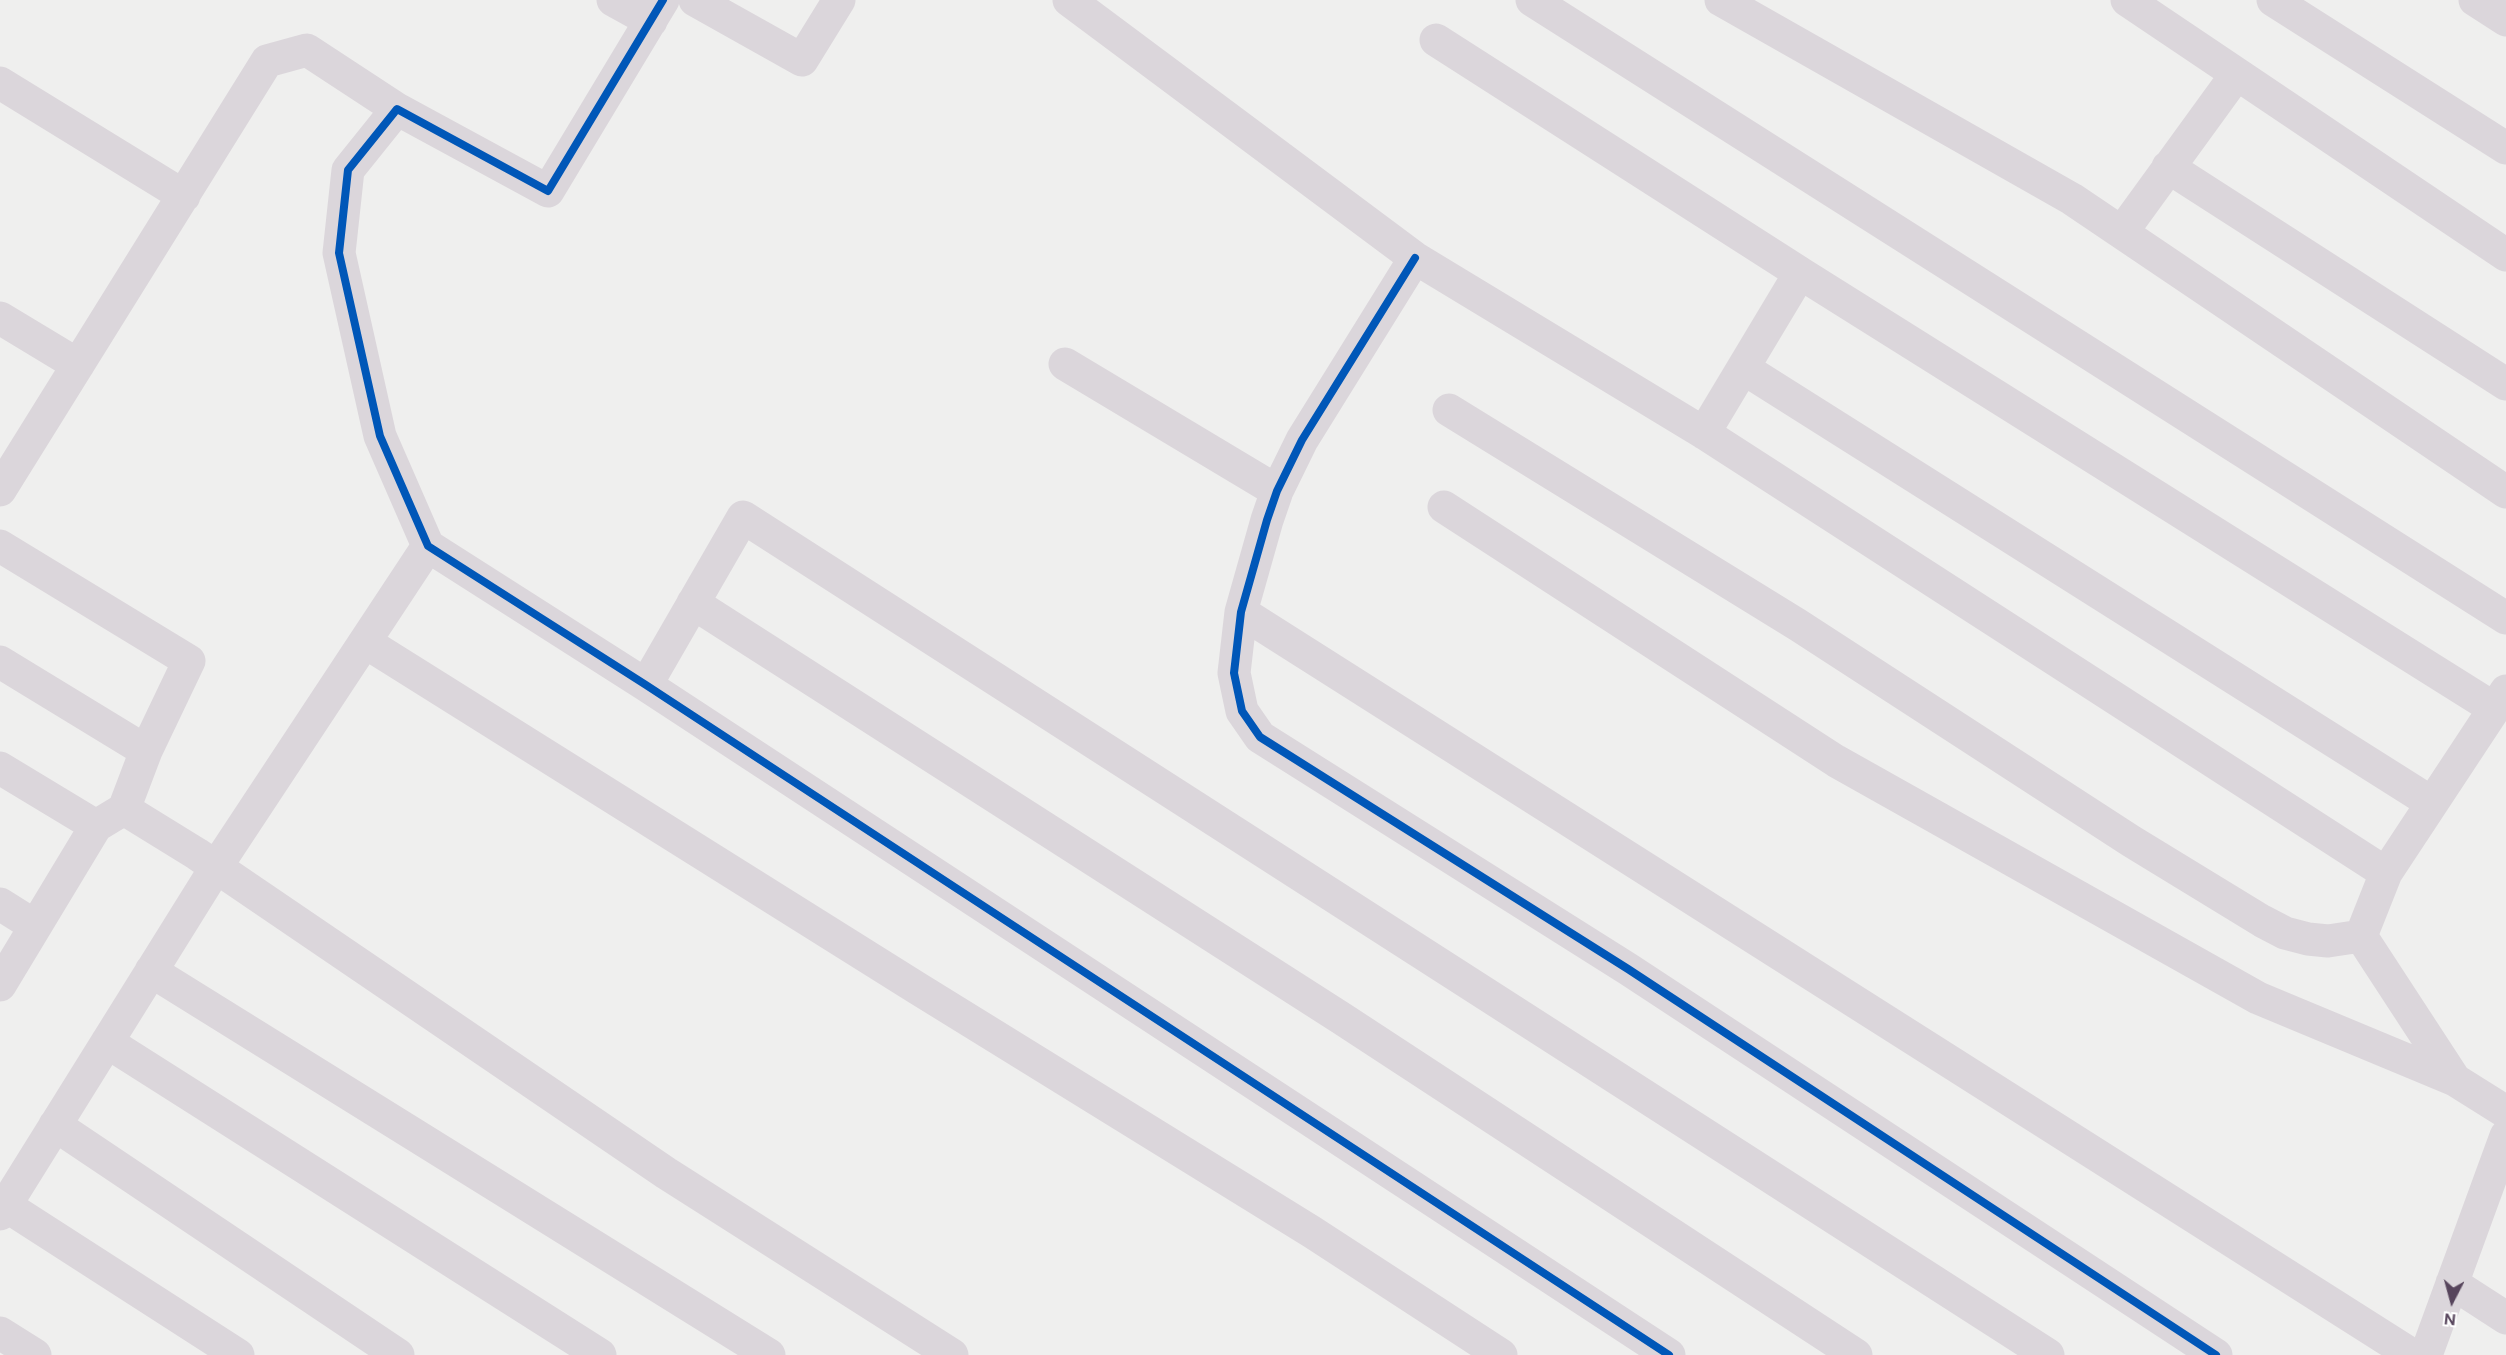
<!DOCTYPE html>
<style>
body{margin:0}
#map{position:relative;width:2506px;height:1355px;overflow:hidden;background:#efefee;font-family:"DM Sans",sans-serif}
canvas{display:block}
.north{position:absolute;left:2422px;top:1271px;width:60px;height:60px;-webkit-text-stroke:4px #fff;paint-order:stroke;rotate:186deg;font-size:16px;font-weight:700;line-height:24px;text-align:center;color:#57455c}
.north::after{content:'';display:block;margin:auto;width:21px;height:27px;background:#57455c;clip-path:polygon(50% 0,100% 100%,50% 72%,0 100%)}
</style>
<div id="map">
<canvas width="2506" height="1355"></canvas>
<div class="north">N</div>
</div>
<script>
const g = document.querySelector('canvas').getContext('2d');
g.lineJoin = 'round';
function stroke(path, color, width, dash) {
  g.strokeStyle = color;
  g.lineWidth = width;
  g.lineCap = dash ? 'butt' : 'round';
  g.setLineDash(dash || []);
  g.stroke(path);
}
stroke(new Path2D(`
 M613 0 651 21
 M663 0 548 191 397 109 348 170 339 253 380 436 428 546 646 685 1669 1355
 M695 0 802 60 839 0
 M1069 0 1415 258 1704 433 2386 873
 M1532 0 2506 618
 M1721 0 2072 199 2506 492
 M2127 0 2506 255
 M2273 0 2506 148
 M2475 0 2506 20
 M1436 40 1800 273 1704 433
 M0 83 184 196
 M2168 167 2506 384
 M2122 232 2236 75
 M1415 258 1302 440 1277 491 1267 520 1241 612 1234 673 1242 711 1260 737 1628 969 2216 1355
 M1800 273 2495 709
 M0 318 78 365
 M1065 364 1277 491
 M1743 368 2432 803
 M1449 410 1798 625 2131 841 2262 921 2285 933 2308 939 2328 941 2361 936
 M0 490 267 61 307 50 397 109
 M1444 507 1836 761 2258 998 2455 1080
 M0 546 189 661 146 751 124 809
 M693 603 1341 1018 1856 1355
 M1241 612 2412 1355
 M365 642 917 988 1312 1232 1501 1355
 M0 662 146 751
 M646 685 743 517 2048 1355
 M2506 691 2386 873 2361 936 2455 1080 2506 1112
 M0 768 96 826 124 809 197 854 666 1173 952 1355
 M0 904 35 926
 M151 971 769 1355
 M0 985 96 826
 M107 1042 600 1355
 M55 1125 398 1355
 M5 1205 238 1355
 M0 1214 220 861 428 546
 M2452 1283 2506 1318
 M0 1333 35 1355
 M2426 1355 2506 1136`), '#dbd6db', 33);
stroke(new Path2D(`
 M663 0 548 191 397 109 348 170 339 253 380 436 428 546 646 685 1669 1355
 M1415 258 1302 440 1277 491 1267 520 1241 612 1234 673 1242 711 1260 737 1628 969 2216 1355`), '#0057b8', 8);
</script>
